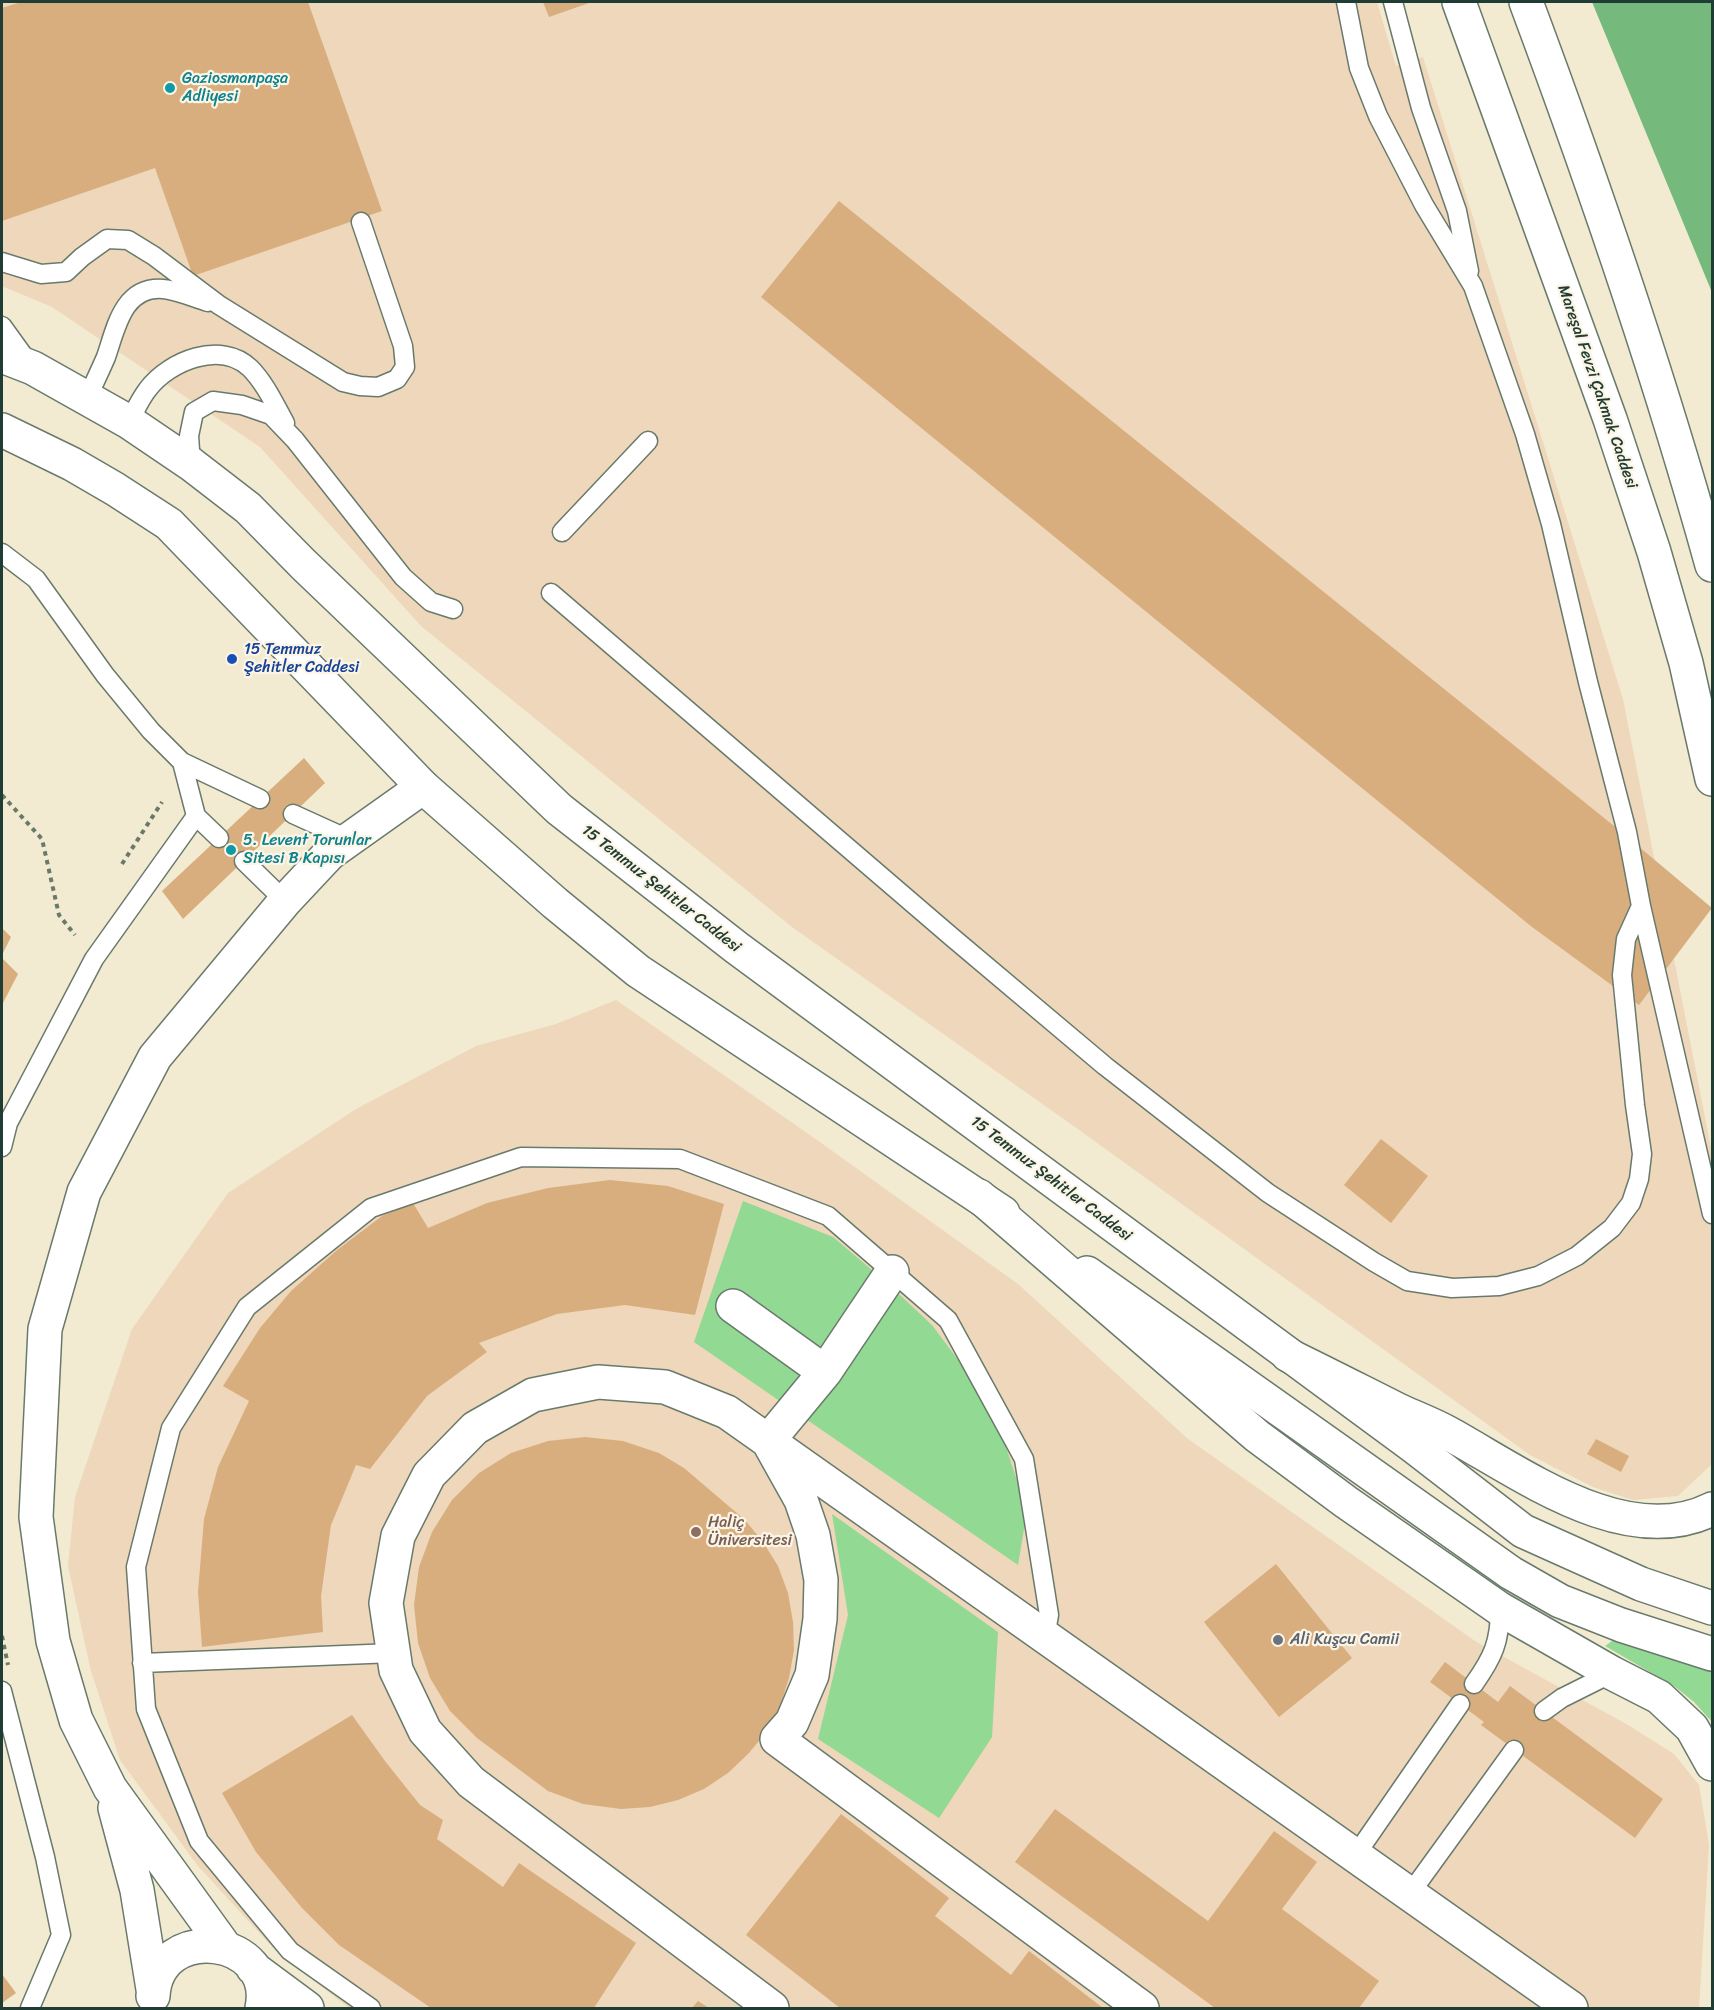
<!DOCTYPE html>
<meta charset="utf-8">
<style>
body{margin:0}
#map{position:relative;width:1714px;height:2010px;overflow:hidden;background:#f2ebd1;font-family:Sriracha,sans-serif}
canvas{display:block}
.frame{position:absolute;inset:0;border:3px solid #1f3d34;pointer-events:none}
</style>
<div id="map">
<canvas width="1714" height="2010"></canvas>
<div class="frame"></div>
</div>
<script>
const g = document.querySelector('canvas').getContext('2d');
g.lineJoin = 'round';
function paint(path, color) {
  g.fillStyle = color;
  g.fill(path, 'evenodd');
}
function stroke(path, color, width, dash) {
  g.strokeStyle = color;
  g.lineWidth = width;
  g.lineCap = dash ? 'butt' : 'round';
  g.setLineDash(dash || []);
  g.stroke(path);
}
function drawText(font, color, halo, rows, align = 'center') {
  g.font = font + ' Sriracha,sans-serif';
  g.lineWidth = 4.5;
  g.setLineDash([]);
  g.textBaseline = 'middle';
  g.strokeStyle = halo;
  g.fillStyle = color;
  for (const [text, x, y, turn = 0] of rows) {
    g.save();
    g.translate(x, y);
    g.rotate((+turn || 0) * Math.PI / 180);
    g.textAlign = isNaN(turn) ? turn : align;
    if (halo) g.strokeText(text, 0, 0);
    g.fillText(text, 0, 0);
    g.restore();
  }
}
paint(new Path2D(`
 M2 2H1377L1396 66 1423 57 1623 699 1712 1153V1463L1711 1465 1678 1496 1633 1500 1593 1487 1530 1455 1075 1127 792 927 421 626 260 447 52 307 2 286Z
 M616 1000 817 1140 1018 1284 1188 1439 1475 1641 1628 1725 1674 1754 1699 1785 1709 1845 1699 2008H349L275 1950 198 1866 120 1760 91 1671 68 1566 75 1497 132 1329 228 1193 356 1109 476 1046 556 1024Z`), '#eed7bb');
paint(new Path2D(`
 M743 1201 833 1237 886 1282 932 1325 976 1384 1002 1435 1027 1511 1018 1565 694 1342Z
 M832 1514 998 1632 992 1737 939 1818 818 1739 848 1615Z
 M1615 1639 1712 1672V1722L1694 1702 1674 1686 1605 1646Z`), '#92d993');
paint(new Path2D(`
 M1592 2H1712V288L1711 290Z`), '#75b97d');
paint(new Path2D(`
 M21 2H308L382 211 193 276 155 168 2 221V8Z
 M543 2H592L549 17Z
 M839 201 1619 830 1712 908 1639 1005 1532 927 761 297Z
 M304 758 325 783 183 919 162 891Z
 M2 928 11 937 2 955Z
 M2 958 18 974 2 1005Z
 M1381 1139 1428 1176 1391 1223 1344 1185Z
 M610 1180 668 1186 724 1204 695 1315 625 1305 557 1314 479 1343 487 1352 427 1396 370 1469 356 1465 331 1525 321 1596 323 1632 202 1647 198 1592 204 1519 218 1467 249 1401 223 1386 260 1328 291 1291 337 1250 382 1216 413 1203 428 1228 487 1203 548 1188Z
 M585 1437 623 1441 659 1453 684 1468 745 1520 763 1542 778 1566 788 1593 793 1622 794 1650 789 1678 780 1706 767 1731 749 1753 728 1773 704 1789 678 1800 650 1807 621 1809 583 1804 548 1791 477 1738 450 1711 430 1678 418 1643 414 1605 419 1567 432 1532 452 1500 479 1473 511 1453 548 1441Z
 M1596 1439 1629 1456 1621 1472 1587 1454Z
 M1276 1564 1352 1658 1279 1717 1204 1622Z
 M1445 1662 1498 1702 1510 1686 1663 1799 1635 1838 1481 1725 1484 1722 1430 1682Z
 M352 1715 385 1761 420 1805 443 1820 437 1839 503 1887 519 1863 636 1943 594 2008H431L339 1945 302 1908 256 1852 222 1793Z
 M1055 1809 1208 1921 1274 1831 1317 1862 1282 1909 1379 1981 1359 2008H1215L1015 1862Z
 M841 1814 949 1898 935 1916 1011 1975 1029 1951 1103 2008H840L746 1935Z
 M2 1974 16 1993 2 2003Z
 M698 2001 709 2008H692Z`), '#d9ae7e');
const service = new Path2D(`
 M1346 2 1359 68 1378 116 1424 205 1473 286 1525 434 1551 524 1588 682 1627 832 1641 906 1712 1214
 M1393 2 1421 108 1457 211 1469 271
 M2 262 41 274 66 272 82 257 107 239 128 240 154 256 219 305 343 382 360 386 378 387 397 379 405 367 403 346 361 222
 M2 326 28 362
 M87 399C93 385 100 371 106 357 116 328 123 286 163 289 177 290 194 298 208 302
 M129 422C135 411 140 399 148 389 169 361 221 340 250 368 265 383 275 405 285 423
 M191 464 189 436 194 412 213 401 242 405 271 415 295 440 403 577 431 602 453 609
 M562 532 648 441
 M2 553 36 579 105 675 151 731 182 762 196 816
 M551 593 953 938 1105 1066 1268 1193 1374 1262 1407 1281 1452 1288 1499 1286 1538 1276 1577 1256 1612 1228 1631 1203 1639 1179 1642 1154 1635 1105 1622 975 1626 939 1641 906
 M182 762 260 799
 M293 814 348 839
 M244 861 285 901
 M2 1147 8 1123 94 959 196 816 219 838
 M142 1663 394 1653
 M1474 1684C1493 1657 1500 1642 1500 1609
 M2 1691 45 1857 61 1935 30 2008
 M1544 1711 1562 1698 1612 1673
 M1355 1856 1460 1704
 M1409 1895 1514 1750
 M371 2008 290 1951 199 1841 146 1709 136 1567 171 1428 247 1307 371 1208 521 1157 680 1159 828 1216 948 1320 1024 1459 1049 1615 1045 1637`);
const minor = new Path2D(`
 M892 1272 825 1372 768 1441 801 1500 813 1535 821 1580 820 1619 812 1675 792 1722 777 1739 1142 2008
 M733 1306 825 1372
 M115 1808 137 1890 153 1989
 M225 1947 110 1788 76 1720 53 1641 36 1517 45 1329 84 1192 155 1057 285 901 330 853 423 787
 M253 1968 307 2008
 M153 1996C157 1920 277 1936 262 2008
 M772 2008 471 1782 425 1731 396 1670 386 1603 398 1536 429 1475 475 1428 533 1395 598 1382 665 1387 727 1412 1571 2008`);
const secondary = new Path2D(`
 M2 356 33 368 129 422 191 464 248 508 303 564 559 809 737 948 1413 1446 1523 1531 1641 1584 1712 1608
 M2 430 72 464 115 489 169 524 423 787 555 903 638 971 1003 1213
 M1087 1273 1511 1573 1560 1601 1621 1625 1712 1654`);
const primary = new Path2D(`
 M1459 2 1610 419 1654 552 1686 663 1712 779
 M1526 2C1595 187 1659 374 1712 565
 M979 1196 1257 1436 1346 1502 1500 1609 1612 1673 1659 1697 1692 1728 1712 1764
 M1288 1355C1325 1373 1362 1392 1398 1410 1415 1418 1432 1424 1448 1433 1521 1473 1626 1552 1712 1509`);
stroke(service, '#697a6b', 21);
stroke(minor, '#697a6b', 36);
stroke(secondary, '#697a6b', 36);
stroke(primary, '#697a6b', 36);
stroke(new Path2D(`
 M2 795 42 839 59 915 75 935
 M122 864 162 802
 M2 1636 8 1665`), '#697a6b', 4, [4.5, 4.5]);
stroke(service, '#fff', 18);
stroke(minor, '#fff', 33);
stroke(secondary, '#fff', 33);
stroke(primary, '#fff', 33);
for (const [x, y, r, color] of [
 [170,88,6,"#0f9aa8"],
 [232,659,6,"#1a4fb4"],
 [231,850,6,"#0f9aa8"],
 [696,1532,6,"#8d6e63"],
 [1278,1640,6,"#6b7280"]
]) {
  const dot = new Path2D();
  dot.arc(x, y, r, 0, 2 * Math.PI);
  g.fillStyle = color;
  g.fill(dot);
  stroke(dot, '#fcf5e5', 2);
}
drawText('16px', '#0d838f', '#fcf5e5', [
 ["Gaziosmanpaşa",182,79],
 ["Adliyesi",182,97],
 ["5. Levent Torunlar",243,841],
 ["Sitesi B Kapısı",243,859]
], 'left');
drawText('16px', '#1f3d34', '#fcf5e5', [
 ["Mareşal Fevzi Çakmak Caddesi",1597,387,71],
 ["15 Temmuz Şehitler Caddesi",661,889,38],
 ["15 Temmuz Şehitler Caddesi",1051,1179,37]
]);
drawText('16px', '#164399', '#fcf5e5', [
 ["15 Temmuz",244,650],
 ["Şehitler Caddesi",244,668]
], 'left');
drawText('16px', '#785e54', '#fcf5e5', [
 ["Haliç",708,1523],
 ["Üniversitesi",708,1541]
], 'left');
drawText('16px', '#5b616d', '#fcf5e5', [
 ["Ali Kuşcu Camii",1290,1640]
], 'left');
</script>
